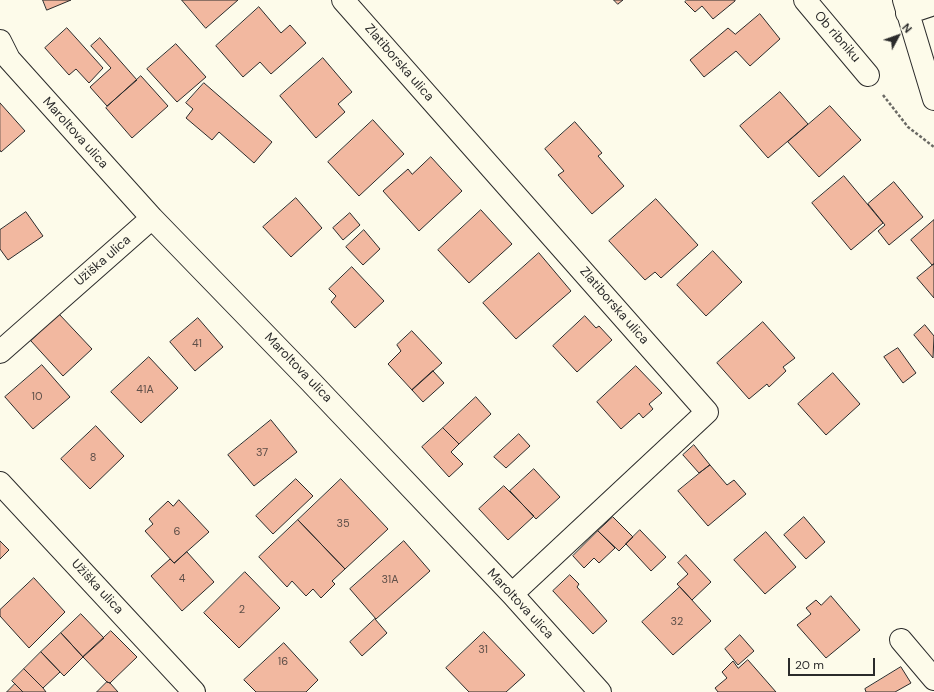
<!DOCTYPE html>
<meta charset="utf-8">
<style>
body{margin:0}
#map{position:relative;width:934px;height:692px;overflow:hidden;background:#fdfbea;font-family:"DM Sans",sans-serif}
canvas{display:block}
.north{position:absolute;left:878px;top:16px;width:40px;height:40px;-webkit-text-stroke:3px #fdfbea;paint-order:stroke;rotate:49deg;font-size:11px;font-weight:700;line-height:16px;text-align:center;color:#2b2b2b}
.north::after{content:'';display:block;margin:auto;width:14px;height:18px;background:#2b2b2b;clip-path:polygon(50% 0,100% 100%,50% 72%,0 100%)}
.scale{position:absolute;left:788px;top:658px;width:87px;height:18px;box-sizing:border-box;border:2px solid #2b2b2b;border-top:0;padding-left:5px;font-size:12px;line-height:14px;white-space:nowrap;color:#2b2b2b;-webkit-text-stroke:3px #fdfbea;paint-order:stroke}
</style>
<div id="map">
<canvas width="934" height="692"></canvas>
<div class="north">N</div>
<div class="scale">20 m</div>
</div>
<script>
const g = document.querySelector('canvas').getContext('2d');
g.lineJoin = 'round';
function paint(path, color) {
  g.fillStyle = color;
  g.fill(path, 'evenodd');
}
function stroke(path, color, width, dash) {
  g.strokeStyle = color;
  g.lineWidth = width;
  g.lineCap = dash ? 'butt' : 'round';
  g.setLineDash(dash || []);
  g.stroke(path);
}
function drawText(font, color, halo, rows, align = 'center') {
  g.font = font + ' "DM Sans",sans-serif';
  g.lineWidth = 3;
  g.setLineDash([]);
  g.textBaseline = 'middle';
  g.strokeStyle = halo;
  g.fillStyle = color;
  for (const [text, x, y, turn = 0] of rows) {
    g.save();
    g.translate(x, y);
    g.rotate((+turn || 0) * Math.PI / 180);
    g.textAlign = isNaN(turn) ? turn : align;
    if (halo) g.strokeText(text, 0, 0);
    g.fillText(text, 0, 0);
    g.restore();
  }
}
const building = new Path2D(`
 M43 0H71L47 10Z
 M182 0H238L206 28Z
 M614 0H623L618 4Z
 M687 0H735V1L713 19 702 6 695 12 685 2Z
 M259 7 281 33 290 25 306 43 271 74 260 62 243 77 216 46Z
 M760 14 780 39 750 66 736 51 704 77 690 60 728 28 735 34Z
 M67 28 103 68 89 83 76 69 69 75 45 48Z
 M100 38 137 80 107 106 90 87 111 68 91 46Z
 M176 44 206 77 177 102 147 69Z
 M323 58 352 92 338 104 345 112 316 138 280 96Z
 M141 76 168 106 132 138 106 108Z
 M204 83 272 142 254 163 219 132 212 140 186 118 193 109 186 103Z
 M780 92 808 124 768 158 740 126Z
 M0 103 25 131 1 152 0 150Z
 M830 106 861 140 819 177 788 142Z
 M373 120 404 154 359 196 328 162Z
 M575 122 602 153 598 156 624 186 592 214 558 175 564 171 545 149Z
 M431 157 462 191 419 231 383 191 408 169 412 174Z
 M844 176 883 223 851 250 812 203Z
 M894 182 923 217 889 245 878 231 885 225 868 204Z
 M296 198 322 228 291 257 263 227Z
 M656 199 698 245 661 278 655 272 645 280 609 241Z
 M481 210 512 244 469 283 438 250Z
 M26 212 43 236 8 260 0 249V230Z
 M350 213 360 225 343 240 333 228Z
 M934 220V264L932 265 911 240Z
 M364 230 380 249 363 265 346 247Z
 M713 251 742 282 706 316 677 285Z
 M539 253 571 291 516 339 483 303Z
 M934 264V298L917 278Z
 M352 267 384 301 355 328 331 302 336 296 329 289Z
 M59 314 92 349 63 376 31 341Z
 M585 316 596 328 599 326 612 340 577 372 553 346Z
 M198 318 223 347 195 371 170 342Z
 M763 322 795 358 783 367 786 371 769 387 767 384 749 399 717 363Z
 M925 325 934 336 933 358 914 335Z
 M412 331 442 363 412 390 388 364 401 351 397 345Z
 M898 348 916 373 903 383 884 357Z
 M149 357 178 388 141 423 111 392Z
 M42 365 70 397 33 429 5 397Z
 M636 366 662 393 649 404 653 409 643 418 639 413 621 429 597 402Z
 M433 371 444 383 423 402 412 390Z
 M833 373 860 404 826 435 798 404Z
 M476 397 491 414 459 444 443 428Z
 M271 420 297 452 254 486 228 455Z
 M96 426 124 456 90 489 61 459Z
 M443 428 459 444 451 452 463 464 449 477 422 447Z
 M519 434 530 446 506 468 494 457Z
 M694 445 710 465 699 473 683 455Z
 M710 465 727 485 734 480 746 494 708 526 678 491Z
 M534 469 560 497 536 519 510 491Z
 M296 479 313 496 273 534 256 516Z
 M341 479 388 529 345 569 298 520Z
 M504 486 534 516 508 540 479 509Z
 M179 500 209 532 174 563 145 531 153 524 149 519 168 501 173 506Z
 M613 517 633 537 619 551 598 531Z
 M804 517 825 542 806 559 784 535Z
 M298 520 345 569 332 581 335 584 321 598 313 589 306 596 292 581 287 587 259 557Z
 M640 530 666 557 651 571 626 544Z
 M598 531 615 548 599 563 594 558 584 568 573 556Z
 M766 532 796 567 765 594 734 560Z
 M0 541 9 550 0 559Z
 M404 541 430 571 376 619 350 589Z
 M187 552 214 582 182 611 151 576 170 559 174 563Z
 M686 555 711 582 692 600 677 584 688 574 678 563Z
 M245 572 280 608 239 648 204 613Z
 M570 575 579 584 577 587 607 621 593 634 553 591Z
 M34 578 65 612 29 648 0 616V610Z
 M680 587 711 621 673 655 642 622Z
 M831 596 860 630 826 658 797 625 811 614 806 608 816 600 821 605Z
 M81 614 104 638 83 657 61 633Z
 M375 619 387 633 362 656 350 642Z
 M111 631 137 657 110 683 107 682 83 657Z
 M484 632 525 675 506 692H469L446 668Z
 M61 633 83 657 64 676 41 652Z
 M740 635 754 651 738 665 725 649Z
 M284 643 318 680 306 692H256L244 680Z
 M41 652 60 672 43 688 24 669Z
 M748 660 776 692H718L715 688 727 678 722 672 733 661 738 668Z
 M901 667 911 683 895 692H866L865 689Z
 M24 669 43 688 46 692H23L12 681Z
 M107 682 110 683 118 692H97Z
 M15 684 23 692H7Z`);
paint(building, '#f2b8a0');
stroke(building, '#2b2b2b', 1);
const street = new Path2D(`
 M343 0 707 412 512 594
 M805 0 868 75
 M904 0 934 99
 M907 13 934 4
 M0 41 9 59 152 218 310 381 512 594 600 692
 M0 352 152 218
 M0 483 194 692
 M901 640 934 679`);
stroke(street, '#2b2b2b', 24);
stroke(new Path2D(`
 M883 95 908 127 934 147`), '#6a6964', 2.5, [3, 2]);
stroke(street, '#fdfbea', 22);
drawText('11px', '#5d4e48', null, [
 ["41",197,344],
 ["41A",145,390],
 ["10",37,397],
 ["37",262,453],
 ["8",93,458],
 ["35",343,524],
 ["6",177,532],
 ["4",182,579],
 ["31A",390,580],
 ["2",242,610],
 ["32",677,622],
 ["31",483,650],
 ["16",283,662]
]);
drawText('13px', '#2b2b2b', '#fdfbea', [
 ["Ob ribniku",837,37,49],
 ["Zlatiborska ulica",399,63,49],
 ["Maroltova ulica",75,133,48],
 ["Užiška ulica",103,261,-41],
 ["Zlatiborska ulica",614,306,49],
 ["Maroltova ulica",298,368,46],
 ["Užiška ulica",97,587,47],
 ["Maroltova ulica",520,604,47]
]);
</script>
